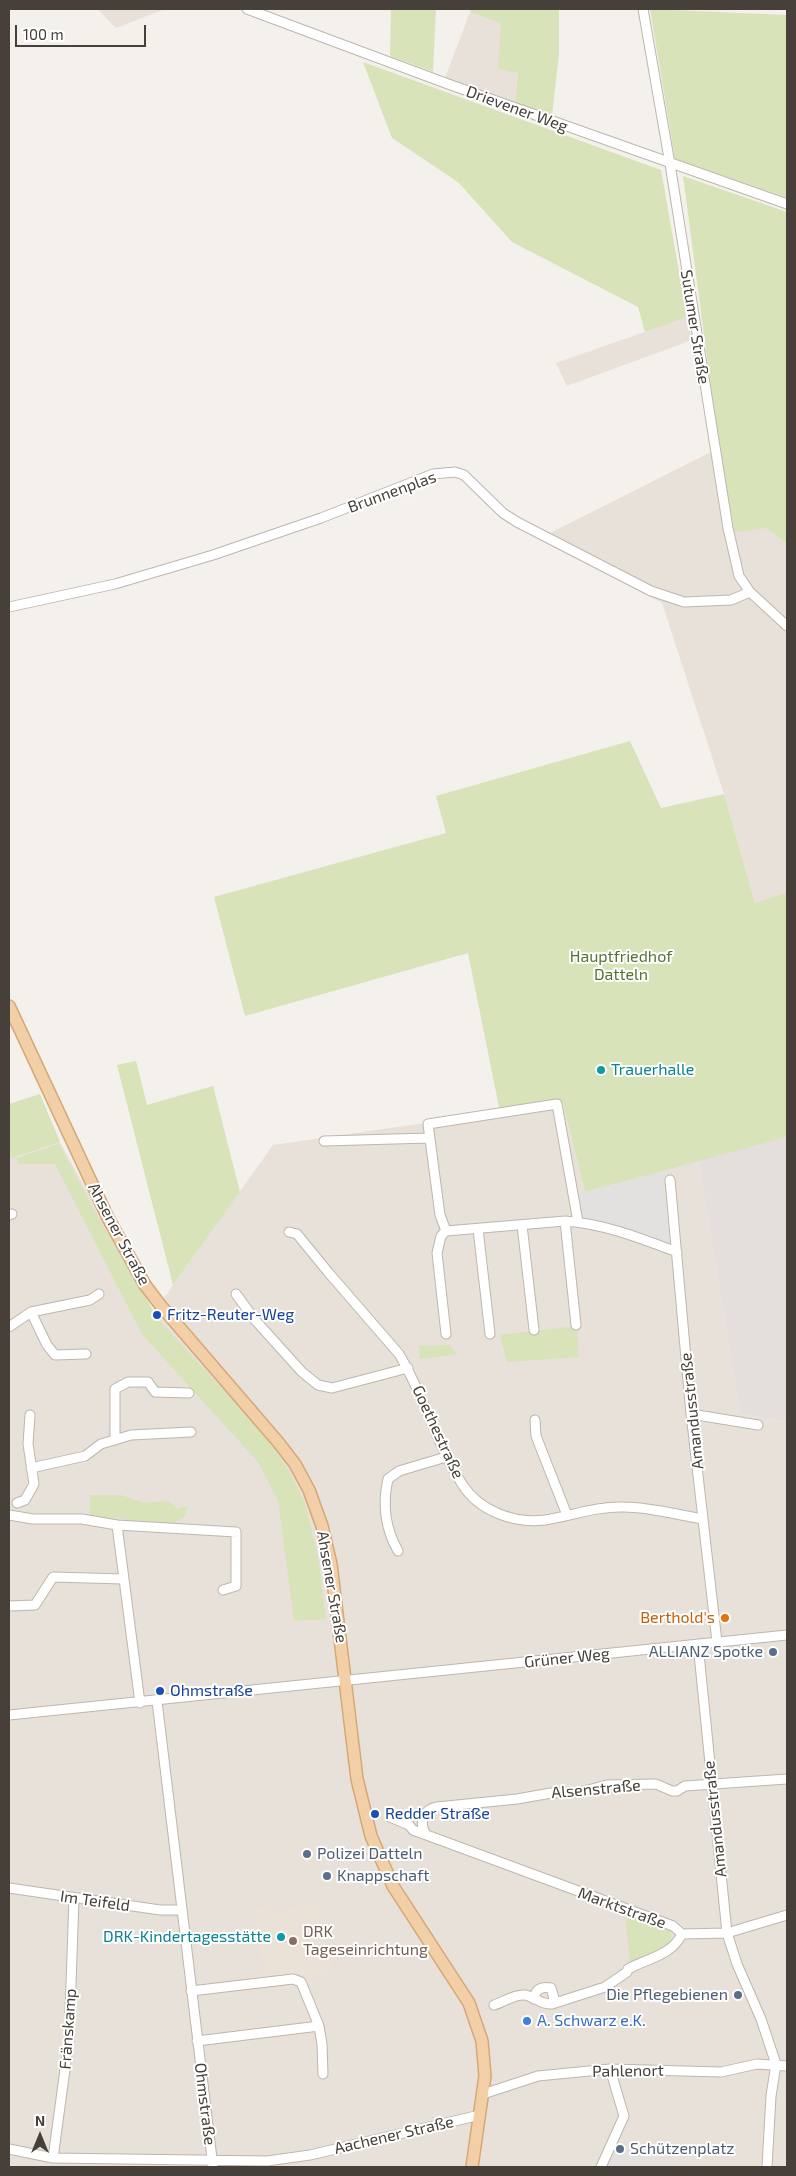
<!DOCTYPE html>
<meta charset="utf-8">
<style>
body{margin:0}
#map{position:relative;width:796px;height:2176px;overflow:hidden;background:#f4f0ec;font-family:"Exo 2",sans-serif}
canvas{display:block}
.frame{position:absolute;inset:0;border:10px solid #47403a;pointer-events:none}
.north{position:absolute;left:15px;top:2111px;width:50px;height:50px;-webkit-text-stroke:4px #fff;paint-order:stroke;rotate:0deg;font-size:14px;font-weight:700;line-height:20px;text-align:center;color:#47403a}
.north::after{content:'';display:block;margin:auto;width:18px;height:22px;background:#47403a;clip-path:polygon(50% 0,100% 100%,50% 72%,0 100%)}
.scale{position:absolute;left:15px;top:25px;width:131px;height:22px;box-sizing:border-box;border:2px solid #47403a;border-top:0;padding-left:6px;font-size:15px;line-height:18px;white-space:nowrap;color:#47403a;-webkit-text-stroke:4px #fff;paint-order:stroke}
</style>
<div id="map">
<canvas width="796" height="2176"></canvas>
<div class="frame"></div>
<div class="north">N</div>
<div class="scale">100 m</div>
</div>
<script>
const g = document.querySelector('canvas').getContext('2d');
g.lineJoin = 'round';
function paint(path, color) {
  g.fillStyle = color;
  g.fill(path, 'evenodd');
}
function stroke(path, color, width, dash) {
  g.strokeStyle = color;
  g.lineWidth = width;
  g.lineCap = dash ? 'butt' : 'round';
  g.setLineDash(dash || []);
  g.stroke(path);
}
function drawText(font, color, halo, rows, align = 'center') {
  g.font = font + ' "Exo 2",sans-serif';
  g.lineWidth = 4;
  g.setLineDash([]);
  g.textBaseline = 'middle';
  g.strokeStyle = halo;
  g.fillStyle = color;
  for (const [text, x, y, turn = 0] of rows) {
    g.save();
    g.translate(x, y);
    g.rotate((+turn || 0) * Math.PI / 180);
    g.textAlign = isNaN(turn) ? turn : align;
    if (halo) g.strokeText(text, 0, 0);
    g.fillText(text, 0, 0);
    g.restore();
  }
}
paint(new Path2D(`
 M97 9H165L116 28Z
 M470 12 501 22V39L518 73 515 103 445 78Z
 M687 317 692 340 567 386 556 363Z
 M719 448 767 528 787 544V892L755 903 724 794 662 603 538 539Z
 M563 1103 585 1192 698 1160 740 1414 787 1422V2167H9V1159L60 1142 154 1312 273 1145Z`), '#e7e1da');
paint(new Path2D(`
 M787 1137V1422L740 1414 698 1160Z`), '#e4dfdd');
paint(new Path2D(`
 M320 1903 332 1969 307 1979 304 1972 264 1979 255 1908 273 1907 274 1912Z`), '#ebe2d7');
paint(new Path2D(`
 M391 9H436L433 72 390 56Z
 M471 9H559V54L552 115 515 103 518 73 498 69 501 23 470 12Z
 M650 9 787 15V198L675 159Z
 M363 62 661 170 687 317 645 332 638 307 512 242 459 183 392 138Z
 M683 176 787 212V544L767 528 735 532 719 448Z
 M630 741 661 808 724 794 755 903 787 892V1137L585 1192 563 1103 500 1112 468 953 245 1016 214 897 446 833 436 796Z
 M136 1061 147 1105 213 1086 240 1192 173 1285 117 1065Z
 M40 1094 60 1142 9 1159V1104Z
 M59 1144 99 1219 158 1319 265 1435 291 1474 305 1503 318 1557 326 1619 294 1621 278 1500 258 1462 142 1334 55 1164H18L17 1158Z
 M577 1326 579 1357 507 1362 500 1335Z
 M449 1345 458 1354 420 1359 419 1346Z
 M90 1495H121L144 1503 169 1501 177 1509 187 1506 185 1516 170 1526 137 1525 122 1518H97L90 1515Z
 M625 1915 669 1929 672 1935 669 1944 630 1964Z`), '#d8e3ba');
paint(new Path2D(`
 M662 1171 670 1244 614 1224 584 1219 577 1209 575 1196Z
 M616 2143 638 2155 701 2165 702 2167H605Z`), '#e3e1df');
const minor = new Path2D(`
 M247 9 448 84 787 204
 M643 9 670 164 728 528 739 576 750 592 787 626
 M9 607 115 584 213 555 321 518 433 474 455 472 464 475 503 513 517 522 651 591 684 602 731 600 750 592
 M324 1141 429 1138
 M670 1180 691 1414 717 1642
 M9 1215 12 1214
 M565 1221 576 1325
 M578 1222 557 1104 428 1124 440 1215 446 1231 565 1221C605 1224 640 1238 677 1252
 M522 1225 534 1330
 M478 1229 490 1334
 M289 1232 297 1234 328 1272 399 1354C424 1395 436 1443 462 1484 479 1511 514 1524 545 1520 571 1516 597 1506 624 1507 650 1507 678 1515 703 1519
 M236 1294 255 1320 302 1372 318 1385 332 1388 408 1368
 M31 1312 47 1345 55 1355 86 1354
 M9 1327 31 1312 90 1300 99 1294
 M446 1334 437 1253 441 1236 446 1231
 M691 1414 758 1425
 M535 1420 536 1436 567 1515
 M115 1440V1389L128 1382H148L155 1392 189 1393
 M31 1468 85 1456 101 1444 131 1435 191 1432
 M17 1503 25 1500 34 1484 28 1444 30 1415
 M9 1515 33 1519H82L117 1525 140 1703
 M117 1525 236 1532V1586L223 1590
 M398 1551C385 1528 382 1505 388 1479L399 1471 446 1457
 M9 1606 35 1605 53 1577 124 1579
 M698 1644 727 1933 737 1964 761 2019 776 2064 771 2096 767 2167
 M157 1701 213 2167
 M9 1715 787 1635
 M390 1817 409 1825 413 1830 673 1926 682 1934 727 1933 787 1915
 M425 1833C419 1821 423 1810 437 1807L517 1799 551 1793 580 1792 607 1785 656 1784 672 1791H677L685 1786 787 1779
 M9 1888 160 1910H181
 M191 1991 293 1979 301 1982 319 2026 322 2044 323 2074
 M534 1999C535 1989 542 1986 551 1988L554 1998 552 2004
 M494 2005C504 2002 514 1994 525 1995 536 1997 541 2005 552 2004L605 1987 627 1972 628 1969C648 1958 671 1956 682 1934
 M197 2041 319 2026
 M483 2094 538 2076 610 2069 721 2072 757 2064 787 2066
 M9 2149 53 2158 267 2161 310 2155 480 2115
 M53 2158 69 2040 74 1899
 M601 2167 624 2116 610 2069`);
const major = new Path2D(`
 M9 1006 108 1218 145 1285 161 1306 278 1442 295 1464 309 1490 322 1526 331 1564 357 1779 371 1836 393 1886 469 2003 482 2041 485 2076 472 2167`);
stroke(minor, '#beb6af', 11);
stroke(major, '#d6a877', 14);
stroke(minor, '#fff', 9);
stroke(major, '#f2cfa6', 11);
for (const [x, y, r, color] of [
 [601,1070,5,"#0f9aa8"],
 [157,1315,5,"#1a4fb4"],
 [725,1618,5,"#e8710a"],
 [773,1652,5,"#5c6f8a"],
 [160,1691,5,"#1a4fb4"],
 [375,1814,5,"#1a4fb4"],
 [307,1854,5,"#5c6f8a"],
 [327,1876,5,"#5c6f8a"],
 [281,1937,5,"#0f9aa8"],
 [293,1941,5,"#8d6e63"],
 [738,1995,5,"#5c6f8a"],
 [527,2021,5,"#3f7fe0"],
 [620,2149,5,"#5c6f8a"]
]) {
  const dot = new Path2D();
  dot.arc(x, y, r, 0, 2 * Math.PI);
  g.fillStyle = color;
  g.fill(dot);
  stroke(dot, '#fff', 2);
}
drawText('16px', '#47403a', '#fff', [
 ["Drievener Weg",517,109,20],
 ["Sutumer Straße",695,327,81],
 ["Brunnenplas",392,492,-20],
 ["Ahsener Straße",119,1234,62],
 ["Amandusstraße",692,1411,-96],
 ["Goethestraße",438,1432,65],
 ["Ahsener Straße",332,1587,80],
 ["Grüner Weg",567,1658,-6],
 ["Alsenstraße",596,1789,-5],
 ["Amandusstraße",715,1819,-96],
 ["Im Teifeld",95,1901,8],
 ["Marktstraße",622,1908,20],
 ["Fränskamp",68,2029,-86],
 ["Pahlenort",628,2071,-1],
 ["Ohmstraße",205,2104,83],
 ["Aachener Straße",394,2135,-13]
]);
drawText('16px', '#577334', '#fff', [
 ["Hauptfriedhof",621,957],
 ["Datteln",621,975]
]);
drawText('16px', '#0d838f', '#fff', [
 ["Trauerhalle",611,1070],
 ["DRK-Kindertagesstätte",271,1937,"right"]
], 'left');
drawText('16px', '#164399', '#fff', [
 ["Fritz-Reuter-Weg",167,1315],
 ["Ohmstraße",170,1691],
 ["Redder Straße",385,1814]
], 'left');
drawText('16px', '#c56008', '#fff', [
 ["Berthold's",715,1618]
], 'right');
drawText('16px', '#4e5e75', '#fff', [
 ["ALLIANZ Spotke",763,1652,"right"],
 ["Polizei Datteln",317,1854],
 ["Knappschaft",337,1876],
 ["Die Pflegebienen",728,1995,"right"],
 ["Schützenplatz",630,2149]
], 'left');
drawText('16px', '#785e54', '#fff', [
 ["DRK",303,1932],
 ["Tageseinrichtung",303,1950]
], 'left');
drawText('16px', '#366cbe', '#fff', [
 ["A. Schwarz e.K.",537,2021]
], 'left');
</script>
